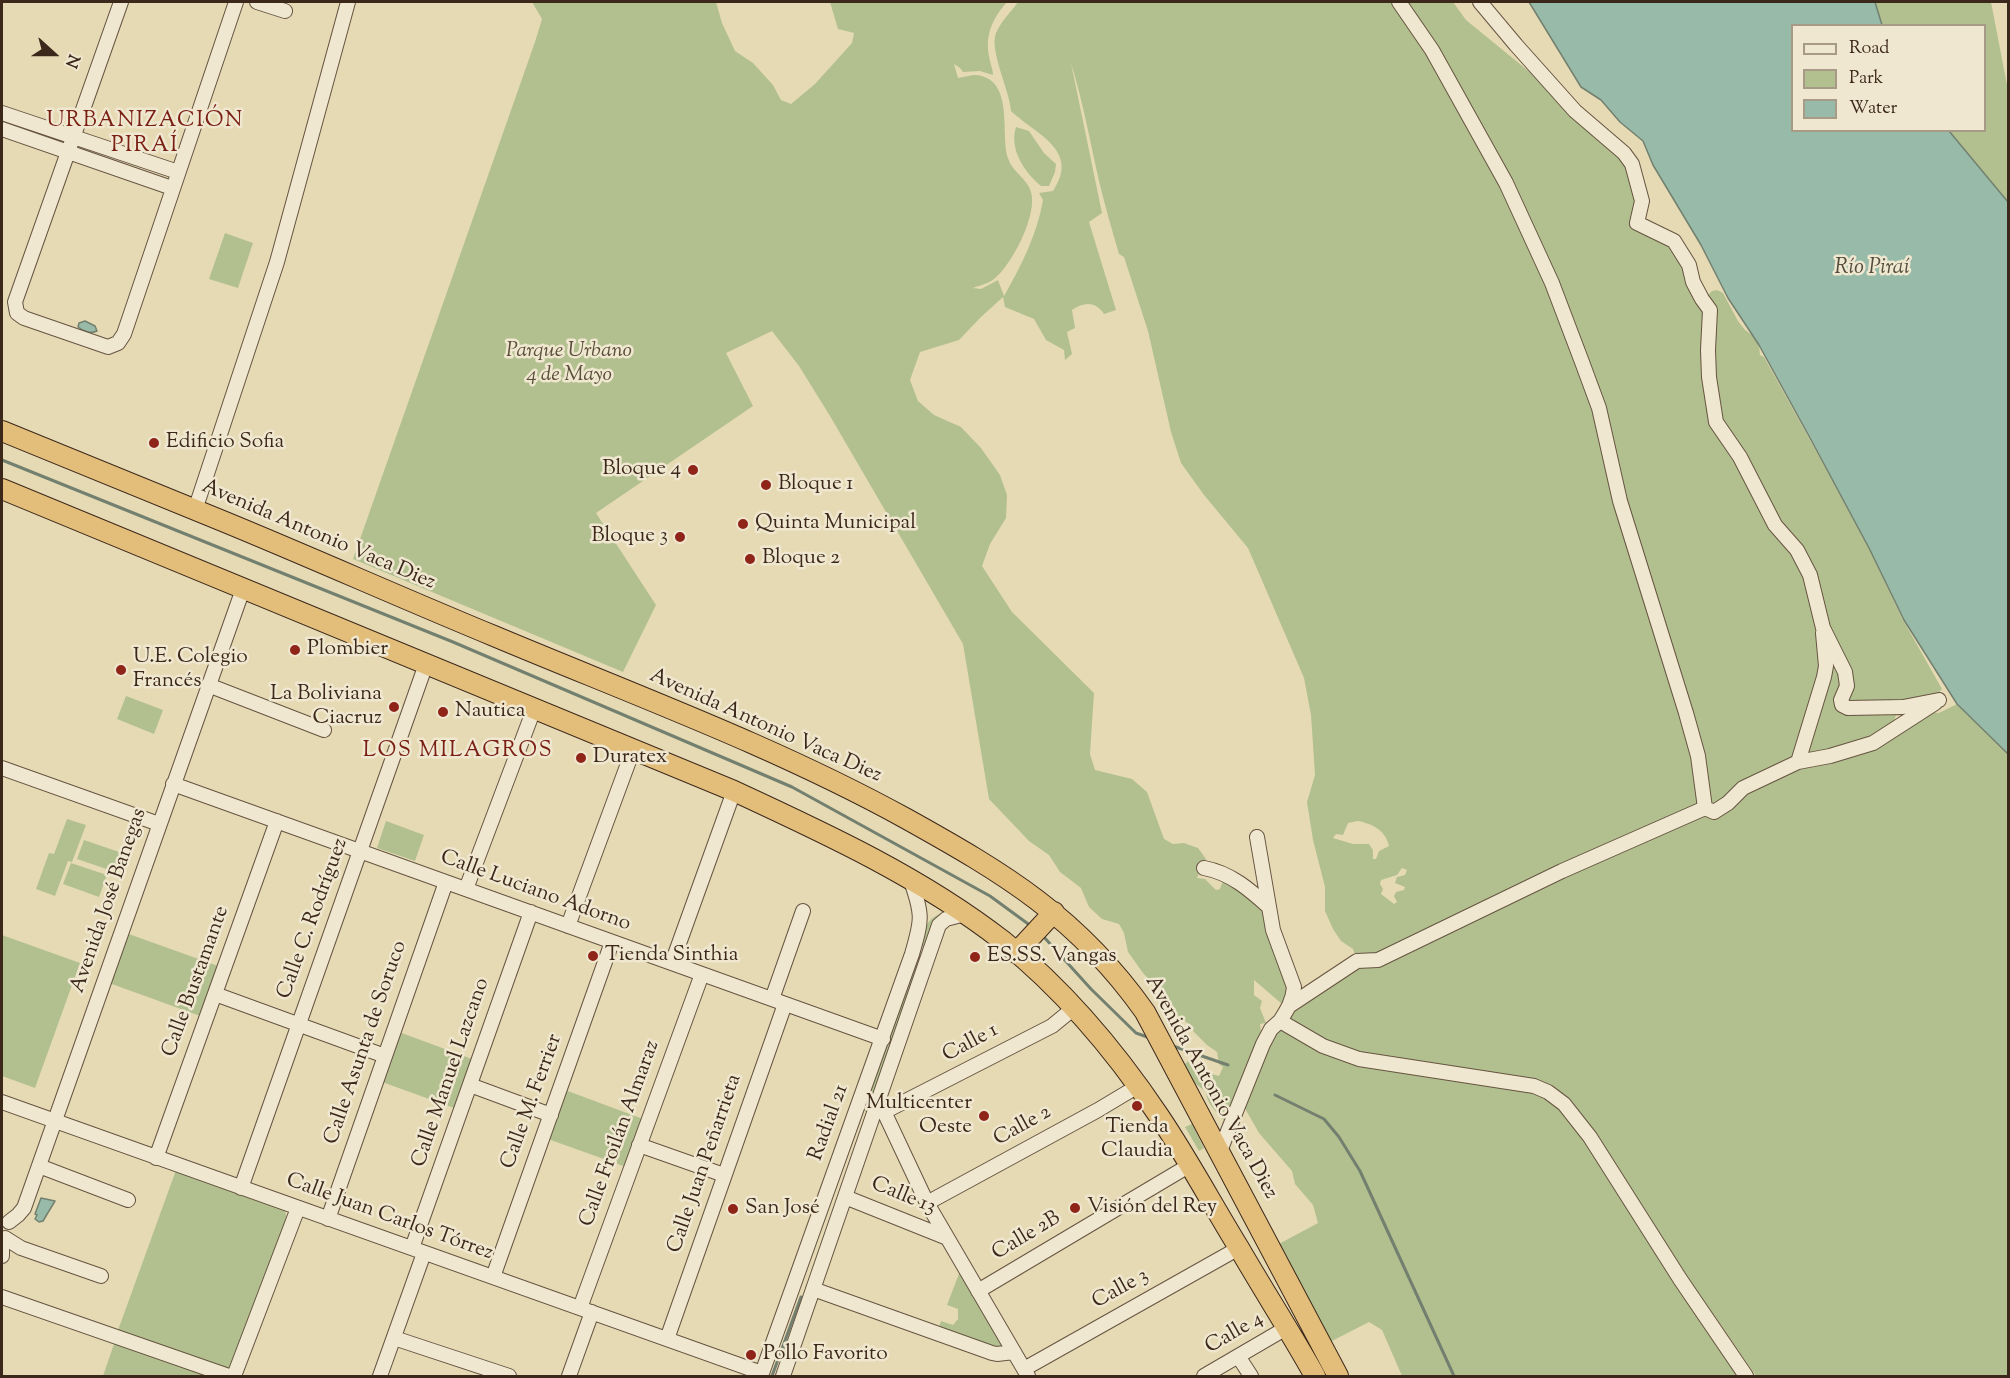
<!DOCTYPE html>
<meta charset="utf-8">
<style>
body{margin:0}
#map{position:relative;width:2010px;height:1378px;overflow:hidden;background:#e6dab5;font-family:"Sorts Mill Goudy",serif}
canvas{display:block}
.frame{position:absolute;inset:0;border:3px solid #3c281a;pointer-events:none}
.legend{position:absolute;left:1791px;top:24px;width:195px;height:108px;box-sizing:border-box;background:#efe7cf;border:2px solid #a79b87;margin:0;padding:8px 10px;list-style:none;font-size:18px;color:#3c281a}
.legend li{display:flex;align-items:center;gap:12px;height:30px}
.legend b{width:30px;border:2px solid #a79b87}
.north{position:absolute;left:24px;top:24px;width:60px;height:60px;-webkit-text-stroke:4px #efe7cf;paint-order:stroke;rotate:111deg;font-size:16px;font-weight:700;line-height:24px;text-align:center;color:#3c281a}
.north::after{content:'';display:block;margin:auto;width:21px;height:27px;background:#3c281a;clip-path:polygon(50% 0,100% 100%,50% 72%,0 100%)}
</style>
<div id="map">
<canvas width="2010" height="1378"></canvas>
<div class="frame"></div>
<ul class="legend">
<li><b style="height:8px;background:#efe7cf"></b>Road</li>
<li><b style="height:16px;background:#b2c090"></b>Park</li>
<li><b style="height:16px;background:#97bba8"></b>Water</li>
</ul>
<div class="north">N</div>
</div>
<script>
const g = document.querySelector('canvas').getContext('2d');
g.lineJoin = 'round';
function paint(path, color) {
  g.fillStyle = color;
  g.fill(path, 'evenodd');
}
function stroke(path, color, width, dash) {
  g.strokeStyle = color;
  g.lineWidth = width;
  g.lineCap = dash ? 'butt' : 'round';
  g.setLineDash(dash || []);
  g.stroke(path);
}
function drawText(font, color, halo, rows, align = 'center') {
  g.font = font + ' "Sorts Mill Goudy",serif';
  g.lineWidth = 5;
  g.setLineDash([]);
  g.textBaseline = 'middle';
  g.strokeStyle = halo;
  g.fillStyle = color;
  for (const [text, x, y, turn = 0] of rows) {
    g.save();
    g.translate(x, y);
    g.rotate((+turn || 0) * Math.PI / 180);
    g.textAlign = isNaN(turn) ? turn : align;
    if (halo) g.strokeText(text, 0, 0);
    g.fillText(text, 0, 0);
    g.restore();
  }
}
paint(new Path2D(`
 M532 2H716L722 23 735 51 753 63 773 85 781 100 791 104 815 84 852 43 854 33 838 29 830 2H1007C993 18 985 34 989 56 990 63 993 69 993 75L980 71 963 72 960 68 954 64 958 78C965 77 970 75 976 75 1015 79 1000 134 1008 158 1012 172 1027 178 1031 192 1038 214 1012 265 994 279 988 284 980 285 973 288L981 289 998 280 1004 296C1021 266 1037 235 1043 200L1039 193 1053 191C1081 150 1035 134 1011 111 1010 91 989 51 996 33 1001 21 1011 12 1018 2H1395L1421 39 1505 188 1581 369 1685 716 1701 806 1378 958H1356L1353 949 1341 941 1333 929 1325 911V887L1313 840 1307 802 1315 775 1311 715 1304 678 1248 548 1204 495 1181 463 1171 432 1148 331 1124 257 1119 254C1112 230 1105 206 1099 181 1090 141 1083 102 1071 63L1102 213 1089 222 1116 310 1104 314C1095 301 1084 302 1072 310L1075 328 1067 332 1072 354 1065 360 1064 350 1046 340 1034 319 1005 307 1003 297 980 318 959 340 920 352 910 380 918 401 934 415 961 427 981 448 1000 475 1007 495 1006 518 990 544 982 566 1012 612 1094 693 1090 754 1095 770 1132 779 1147 792 1164 839 1173 844 1184 843 1198 848 1206 859 1197 878 1205 879 1216 890 1220 889 1222 883 1226 880 1265 907 1289 987 1285 1004H1282L1254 980V995L1262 1001 1260 1008 1266 1023 1260 1024 1262 1039 1239 1093 1234 1097 1230 1105 1232 1108 1227 1125C1220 1113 1207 1107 1206 1092L1191 1080 1183 1066 1188 1061 1201 1065 1212 1074 1219 1076 1223 1067 1219 1064 1217 1052 1207 1045 1194 1032 1190 1025 1177 1015 1174 1007 1143 973 1128 952 1124 933 1119 924 1102 919 1089 907 1081 888 1060 872 1049 855 1029 841 989 799 963 644 830 416 799 366 772 331 726 353 753 406 596 513 656 605 623 672 353 559 535 42 542 19ZM1358 821C1373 824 1386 831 1389 846L1379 851 1376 859H1373V850L1369 844H1353L1333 838 1336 834 1343 835 1348 823ZM1402 868 1407 870 1405 875 1397 877 1395 883 1405 887 1404 890 1396 892 1394 896 1397 902 1394 904 1381 894 1383 889 1380 884 1381 880 1397 875Z
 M1402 2H1453L1466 20 1559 96 1622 155 1639 201 1634 221 1671 243 1707 309 1711 410 1805 568 1824 661 1798 758 1719 806H1709L1700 757 1554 282Z
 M1875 2H1991L2008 90V202L1949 131 1984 130V26L1882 25Z
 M1016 127 1029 131 1044 153 1056 164 1055 172 1049 186H1041C1024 172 1009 149 1016 127Z
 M225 233 253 243 238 288 209 279Z
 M1717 290 1723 293 1738 321 1745 330 1752 335 1759 345 1760 355 1764 357 1863 536 1902 618 1942 689 1936 696 1847 707 1848 686 1787 534 1718 422 1710 300 1708 295 1712 291Z
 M1824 637 1844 674 1840 702 1896 711C1897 744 1828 752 1803 759Z
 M126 696 163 710 154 734 117 719Z
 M1957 704 2008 754V1376H1756L1695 1288 1591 1126C1568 1098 1549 1083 1514 1076L1396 1060 1338 1048 1288 1019 1291 1009 1343 974 1700 814 1717 818 1744 796 1801 767 1883 743 1896 736 1929 712 1939 713Z
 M67 819 86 825 72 862 68 861 55 896 36 889 49 853 54 854Z
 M386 821 424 835 415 861 377 848Z
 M84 840 122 853 115 872 77 859Z
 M71 863 107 875 99 897 63 884Z
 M943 913H949L925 947 920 948C924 931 925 918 943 913Z
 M126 933 221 967 203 1017 109 983Z
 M2 935 80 963 35 1088 2 1076Z
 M914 964 918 966 867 1114 862 1107Z
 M1281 1030 1307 1044 1522 1090C1534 1094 1546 1098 1555 1106 1591 1140 1613 1186 1639 1227 1671 1278 1706 1327 1739 1376H1402L1382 1330 1369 1322 1328 1343 1277 1245 1318 1223 1313 1205 1295 1184 1292 1171 1259 1133 1243 1105 1274 1033Z
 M399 1032 472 1059 454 1108 382 1082Z
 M565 1090 643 1119 626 1167 548 1139Z
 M1192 1124 1204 1148 1199 1151 1185 1127Z
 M176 1170 285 1211 288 1222 230 1369 224 1371 117 1333Z
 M960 1271 1003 1344 1001 1351 938 1331 941 1321 953 1325 958 1319V1309L947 1305Z
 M115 1341 217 1376H103Z`), '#b2c090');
const water = new Path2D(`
 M1529 2H1875L1882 25 1792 26V130L1949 131 2008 202V754L1957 704 1904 620 1869 548 1810 438 1759 345 1728 298 1701 245 1653 165 1643 141 1620 122 1601 100 1581 87Z
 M85 321 95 326 97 331C91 334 83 331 78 327L79 323Z
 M41 1198 55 1201 43 1221 39 1222 35 1219 37 1215 35 1214Z`);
paint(water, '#97bba8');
stroke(water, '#73806f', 1.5);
stroke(new Path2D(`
 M2 460 453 642 792 787 990 896 1031 926
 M1043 936 1091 989 1136 1033 1150 1038
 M1170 1045 1228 1065
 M1275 1095 1324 1119 1339 1137 1360 1171 1454 1376
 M772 1376 801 1297`), '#73806f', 3);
const minor = new Path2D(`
 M121 2 15 302 17 313 24 318 108 347 118 343 124 334 236 2
 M257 2 285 11
 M1399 2 1432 50 1506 183 1552 283 1582 362 1599 408 1620 501 1686 713 1698 756 1705 808
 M1480 2 1516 45 1575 111 1624 153 1632 164 1642 201 1637 223 1674 241 1689 265 1693 282 1702 299 1710 310 1708 350 1709 377 1716 422 1740 457 1775 525 1797 550 1810 575 1823 628 1845 672 1847 686 1841 700 1842 705 1848 708 1903 707 1939 700
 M2 113 178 172
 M2 129 172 188
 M195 510 277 262 348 2
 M208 685 324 730
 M1798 762 1824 677 1826 666 1823 633
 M2 768 159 824
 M173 784 883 1039
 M1257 837 1273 930 1294 987C1293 1001 1287 1010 1280 1021L1323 1046 1359 1059 1534 1086 1548 1092 1564 1104 1590 1137 1680 1279 1746 1376
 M1204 868C1231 873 1250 890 1269 907
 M466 889 534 709
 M568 926 633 750
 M672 963 734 791
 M215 994 385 1056
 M772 999 803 911
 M1289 1006 1357 961 1378 960 1562 871 1705 808 1714 812 1728 803 1743 788 1798 762 1830 756 1873 743 1935 703
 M470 1085 551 1115
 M879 1101 927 1203 1028 1376
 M2 1102 762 1373
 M884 1112 1052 1026 1074 1008
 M639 1145 724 1175
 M1220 1151 1263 1044 1271 1029 1280 1021
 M156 1158 277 821
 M39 1166 128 1200
 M241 1188 426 664
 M845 1197 945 1237
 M927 1203 1098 1110 1138 1086
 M328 1219 446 882
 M9 1222 18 1215 24 1208 243 589
 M5 1238 21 1248 101 1276
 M412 1248 531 912
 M2 1256V1240
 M493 1277 612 942
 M813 1289 992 1353 997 1354 1014 1352
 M978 1291 1190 1165
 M2 1297 229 1376
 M580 1308 702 974
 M394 1338 509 1376
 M667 1339 785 1004
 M1238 1356 1251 1376
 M1024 1369 1239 1248
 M234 1376 298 1208
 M380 1376 424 1253
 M569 1376 592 1312
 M761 1376 912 954C922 920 923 915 911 881
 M783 1376 939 925 946 919 965 914
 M1204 1376 1288 1327`);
const highway = new Path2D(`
 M2 431C76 461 150 492 225 522 315 559 404 599 494 636 632 694 774 746 905 818 1004 873 1078 917 1145 1012L1338 1376
 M2 489 734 791C827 834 922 878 1003 941 1063 989 1116 1052 1159 1116 1188 1159 1212 1204 1239 1248 1264 1291 1291 1333 1315 1376
 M1016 953 1054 912`);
stroke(minor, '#665441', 16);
stroke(highway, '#3c281a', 22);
stroke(minor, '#efe7cf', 14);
stroke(highway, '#e3bd7a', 20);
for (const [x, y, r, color] of [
 [154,443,6,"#8f2418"],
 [693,470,6,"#8f2418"],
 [766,485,6,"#8f2418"],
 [743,524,6,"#8f2418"],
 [680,537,6,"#8f2418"],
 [750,559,6,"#8f2418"],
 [295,650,6,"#8f2418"],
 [121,670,6,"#8f2418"],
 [394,707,6,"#8f2418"],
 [443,712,6,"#8f2418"],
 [581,758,6,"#8f2418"],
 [593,956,6,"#8f2418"],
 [975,957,6,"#8f2418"],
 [1137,1106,6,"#8f2418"],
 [984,1116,6,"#8f2418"],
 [1075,1208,6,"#8f2418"],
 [733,1209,6,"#8f2418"],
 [751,1355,6,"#8f2418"]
]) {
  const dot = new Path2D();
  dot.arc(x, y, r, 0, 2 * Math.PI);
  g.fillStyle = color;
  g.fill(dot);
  stroke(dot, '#efe7cf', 2);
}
drawText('italic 21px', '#5a4e38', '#efe7cf', [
 ["Parque Urbano",569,352],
 ["4 de Mayo",569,376]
]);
drawText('21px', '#3c281a', '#efe7cf', [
 ["Edificio Sofia",166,443],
 ["Bloque 4",681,470,"right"],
 ["Bloque 1",778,485],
 ["Quinta Municipal",755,524],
 ["Bloque 3",668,537,"right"],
 ["Bloque 2",762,559],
 ["Plombier",307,650],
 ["U.E. Colegio",133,658],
 ["Francés",133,682],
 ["La Boliviana",382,695,"right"],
 ["Ciacruz",382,719,"right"],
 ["Nautica",455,712],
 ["Duratex",593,758],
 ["Tienda Sinthia",605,956],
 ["ES.SS. Vangas",987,957],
 ["Multicenter",972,1104,"right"],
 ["Oeste",972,1128,"right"],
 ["Tienda",1137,1128,"center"],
 ["Claudia",1137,1152,"center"],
 ["Visión del Rey",1087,1208],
 ["San José",745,1209],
 ["Pollo Favorito",763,1355]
], 'left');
drawText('21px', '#3c281a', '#efe7cf', [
 ["Avenida Antonio Vaca Diez",318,536,23],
 ["Avenida Antonio Vaca Diez",765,727,24],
 ["Calle Luciano Adorno",535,892,20],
 ["Avenida José Banegas",110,901,-71],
 ["Calle C. Rodríguez",314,919,-70],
 ["Calle Bustamante",197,982,-70],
 ["Calle Asunta de Soruco",367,1043,-71],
 ["Calle 1",971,1044,-28],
 ["Calle Manuel Lazcano",452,1073,-71],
 ["Avenida Antonio Vaca Diez",1210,1088,61],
 ["Calle M. Ferrier",533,1102,-70],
 ["Radial 21",830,1123,-70],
 ["Calle 2",1023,1127,-29],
 ["Calle Froilán Almaraz",621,1134,-70],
 ["Calle Juan Peñarrieta",706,1164,-71],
 ["Calle 13",903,1197,22],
 ["Calle Juan Carlos Tórrez",389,1218,20],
 ["Calle 2B",1027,1237,-31],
 ["Calle 3",1121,1290,-29],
 ["Calle 4",1235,1334,-30]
]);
g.letterSpacing = '1.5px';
drawText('22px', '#7a1f14', '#efe7cf', [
 ["URBANIZACIÓN",145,122],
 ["PIRAÍ",145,147],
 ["LOS MILAGROS",458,752]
]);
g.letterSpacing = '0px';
drawText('italic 22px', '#534d3e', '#efe7cf', [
 ["Río Piraí",1872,269]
]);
</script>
